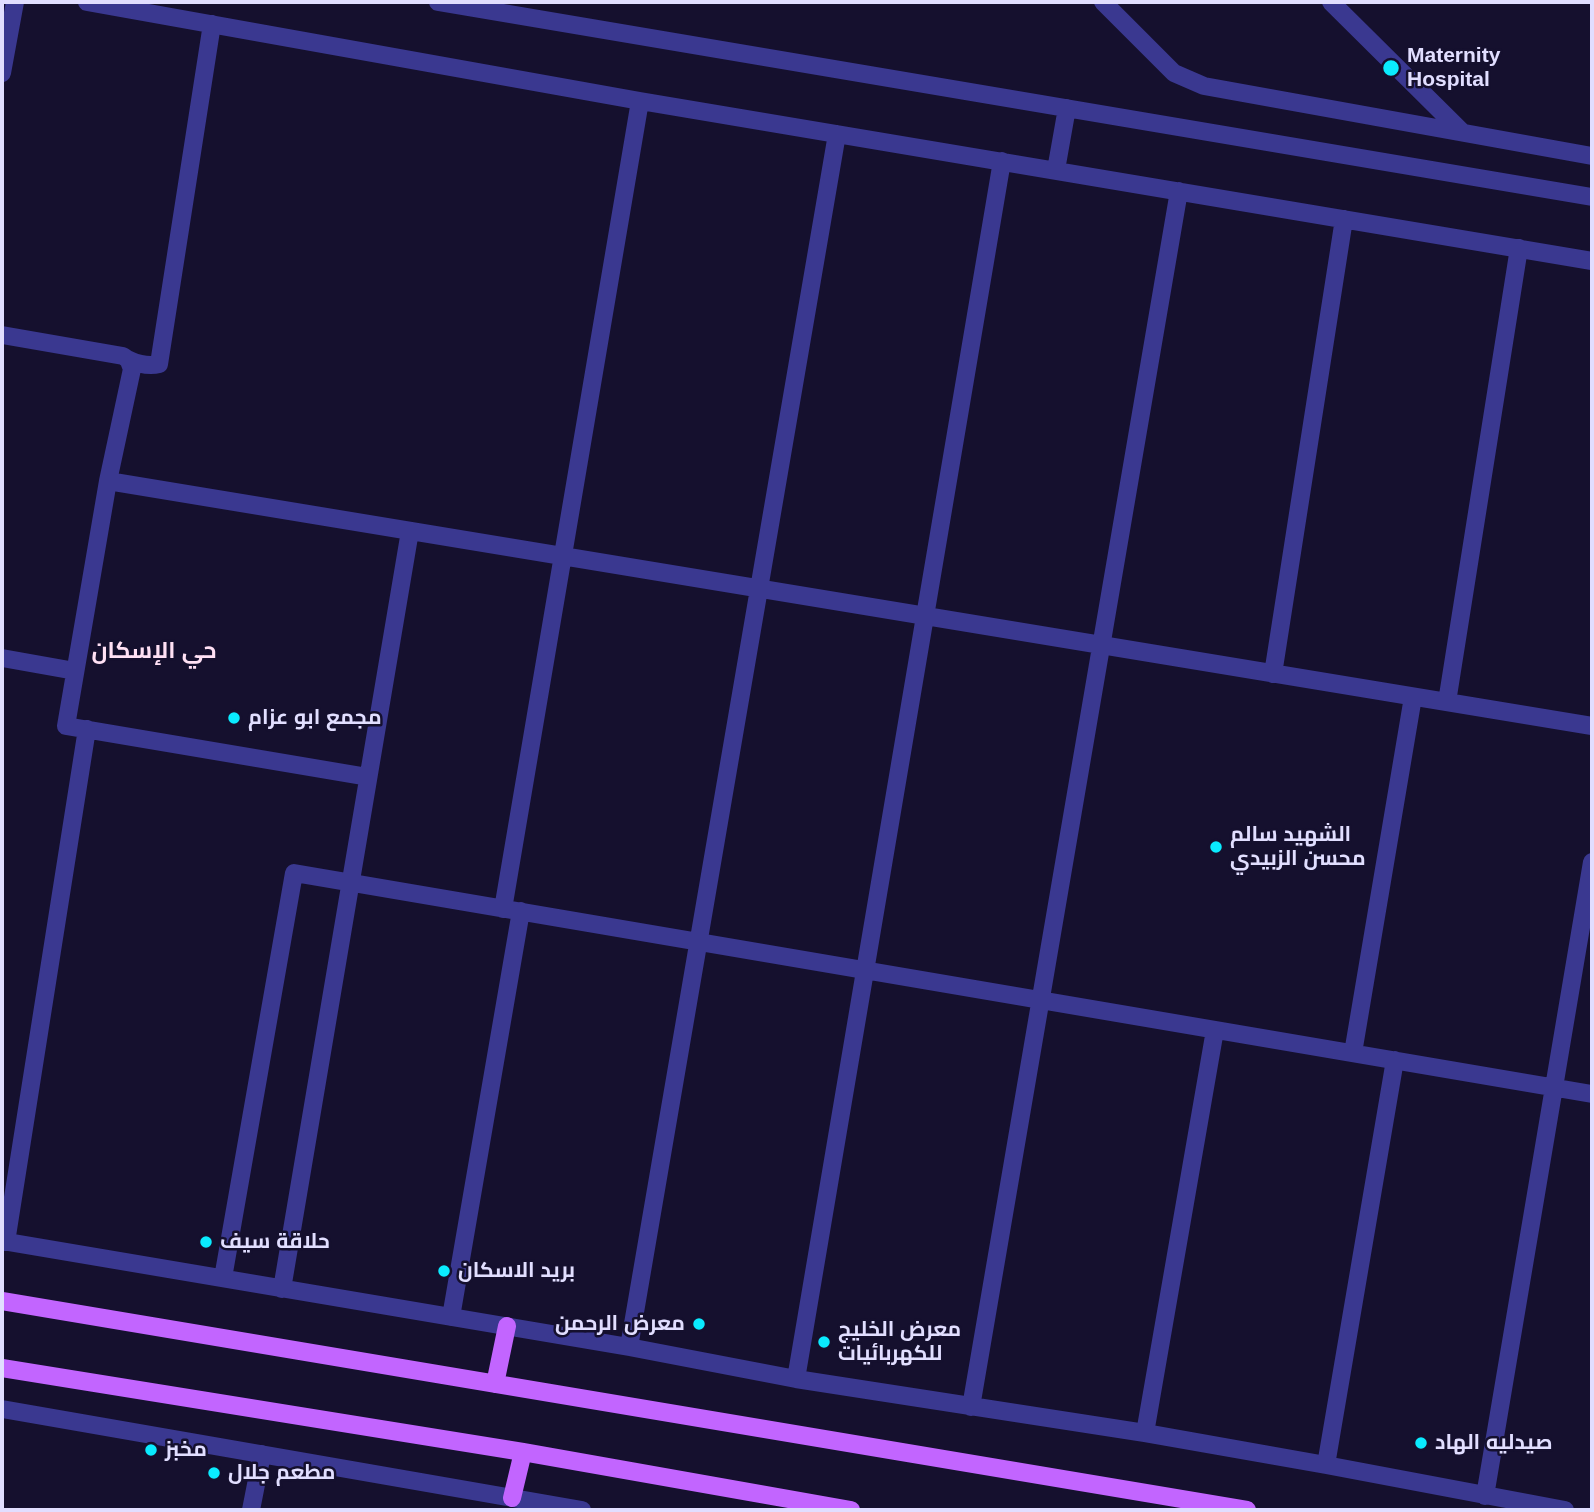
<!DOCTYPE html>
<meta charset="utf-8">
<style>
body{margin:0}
#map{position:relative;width:1594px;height:1512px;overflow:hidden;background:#15102e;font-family:Helvetica,sans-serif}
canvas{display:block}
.frame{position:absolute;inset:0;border:4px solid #e1deff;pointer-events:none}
</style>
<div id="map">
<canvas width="1594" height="1512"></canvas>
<div class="frame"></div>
</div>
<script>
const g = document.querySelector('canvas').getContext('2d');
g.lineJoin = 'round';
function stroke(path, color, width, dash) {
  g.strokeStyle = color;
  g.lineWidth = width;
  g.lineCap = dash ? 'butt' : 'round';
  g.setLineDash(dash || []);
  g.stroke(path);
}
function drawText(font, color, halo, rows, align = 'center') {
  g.font = font + ' Helvetica,Cairo,sans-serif';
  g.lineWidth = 5;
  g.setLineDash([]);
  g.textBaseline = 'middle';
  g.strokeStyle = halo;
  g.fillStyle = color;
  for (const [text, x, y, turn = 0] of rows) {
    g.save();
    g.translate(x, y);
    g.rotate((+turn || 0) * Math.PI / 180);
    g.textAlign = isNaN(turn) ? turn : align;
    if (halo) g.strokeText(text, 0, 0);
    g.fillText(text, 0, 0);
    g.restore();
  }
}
stroke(new Path2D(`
 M87 2 640 101 1592 261
 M438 2 1592 197
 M1103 2 1174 73 1204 86 1592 156
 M1331 2 1462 132
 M2 73 15 2
 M1056 170 1067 108
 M2 335 123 356C132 363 148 367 159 364L212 24
 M129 361 132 369 108 481 66 726 368 777
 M108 481 1592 726
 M2 658 75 671
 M1273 674 1344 219
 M1447 702 1519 248
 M503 909 640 101
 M1353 1053 1413 697
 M2 1241 629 1347 796 1379 1145 1433 1326 1465 1565 1510
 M6 1242 87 729
 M223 1278 294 873 1592 1094
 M282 1289 410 531
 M451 1317 521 911
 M629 1347 837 134
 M796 1379 1002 161
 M971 1407 1179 191
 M2 1409 582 1510
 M1145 1433 1215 1030
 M1326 1465 1395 1060
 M1485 1496 1592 862
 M251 1510 262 1454`), '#3a3890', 18);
stroke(new Path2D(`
 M2 1301 1247 1510
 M2 1368 523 1452 851 1510
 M495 1384 507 1326
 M512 1498 523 1452`), '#c265ff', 18);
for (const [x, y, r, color] of [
 [1391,68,9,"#0aebff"],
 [234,718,7,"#0aebff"],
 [1216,847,7,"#0aebff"],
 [206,1242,7,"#0aebff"],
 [444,1271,7,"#0aebff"],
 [699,1324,7,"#0aebff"],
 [824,1342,7,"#0aebff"],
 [1421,1443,7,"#0aebff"],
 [151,1450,7,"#0aebff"],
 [214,1473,7,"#0aebff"]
]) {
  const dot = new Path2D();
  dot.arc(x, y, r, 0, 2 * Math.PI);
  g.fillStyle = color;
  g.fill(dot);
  stroke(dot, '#15102e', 2.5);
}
drawText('bold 21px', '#e1deff', '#15102e', [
 ["Maternity",1407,56],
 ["Hospital",1407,80],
 ["مجمع ابو عزام",248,718],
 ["الشهيد سالم",1230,835],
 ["محسن الزبيدي",1230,859],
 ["حلاقة سيف",220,1242],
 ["بريد الاسكان",458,1271],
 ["معرض الرحمن",685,1324,"right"],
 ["معرض الخليج",838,1330],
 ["للكهربائيات",838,1354],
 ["صيدليه الهاد",1435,1443],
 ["مخبز",165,1450],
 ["مطعم جلال",228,1473]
], 'left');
drawText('bold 23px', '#ffe0f4', '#15102e', [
 ["حي الإسكان",154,652]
]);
</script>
